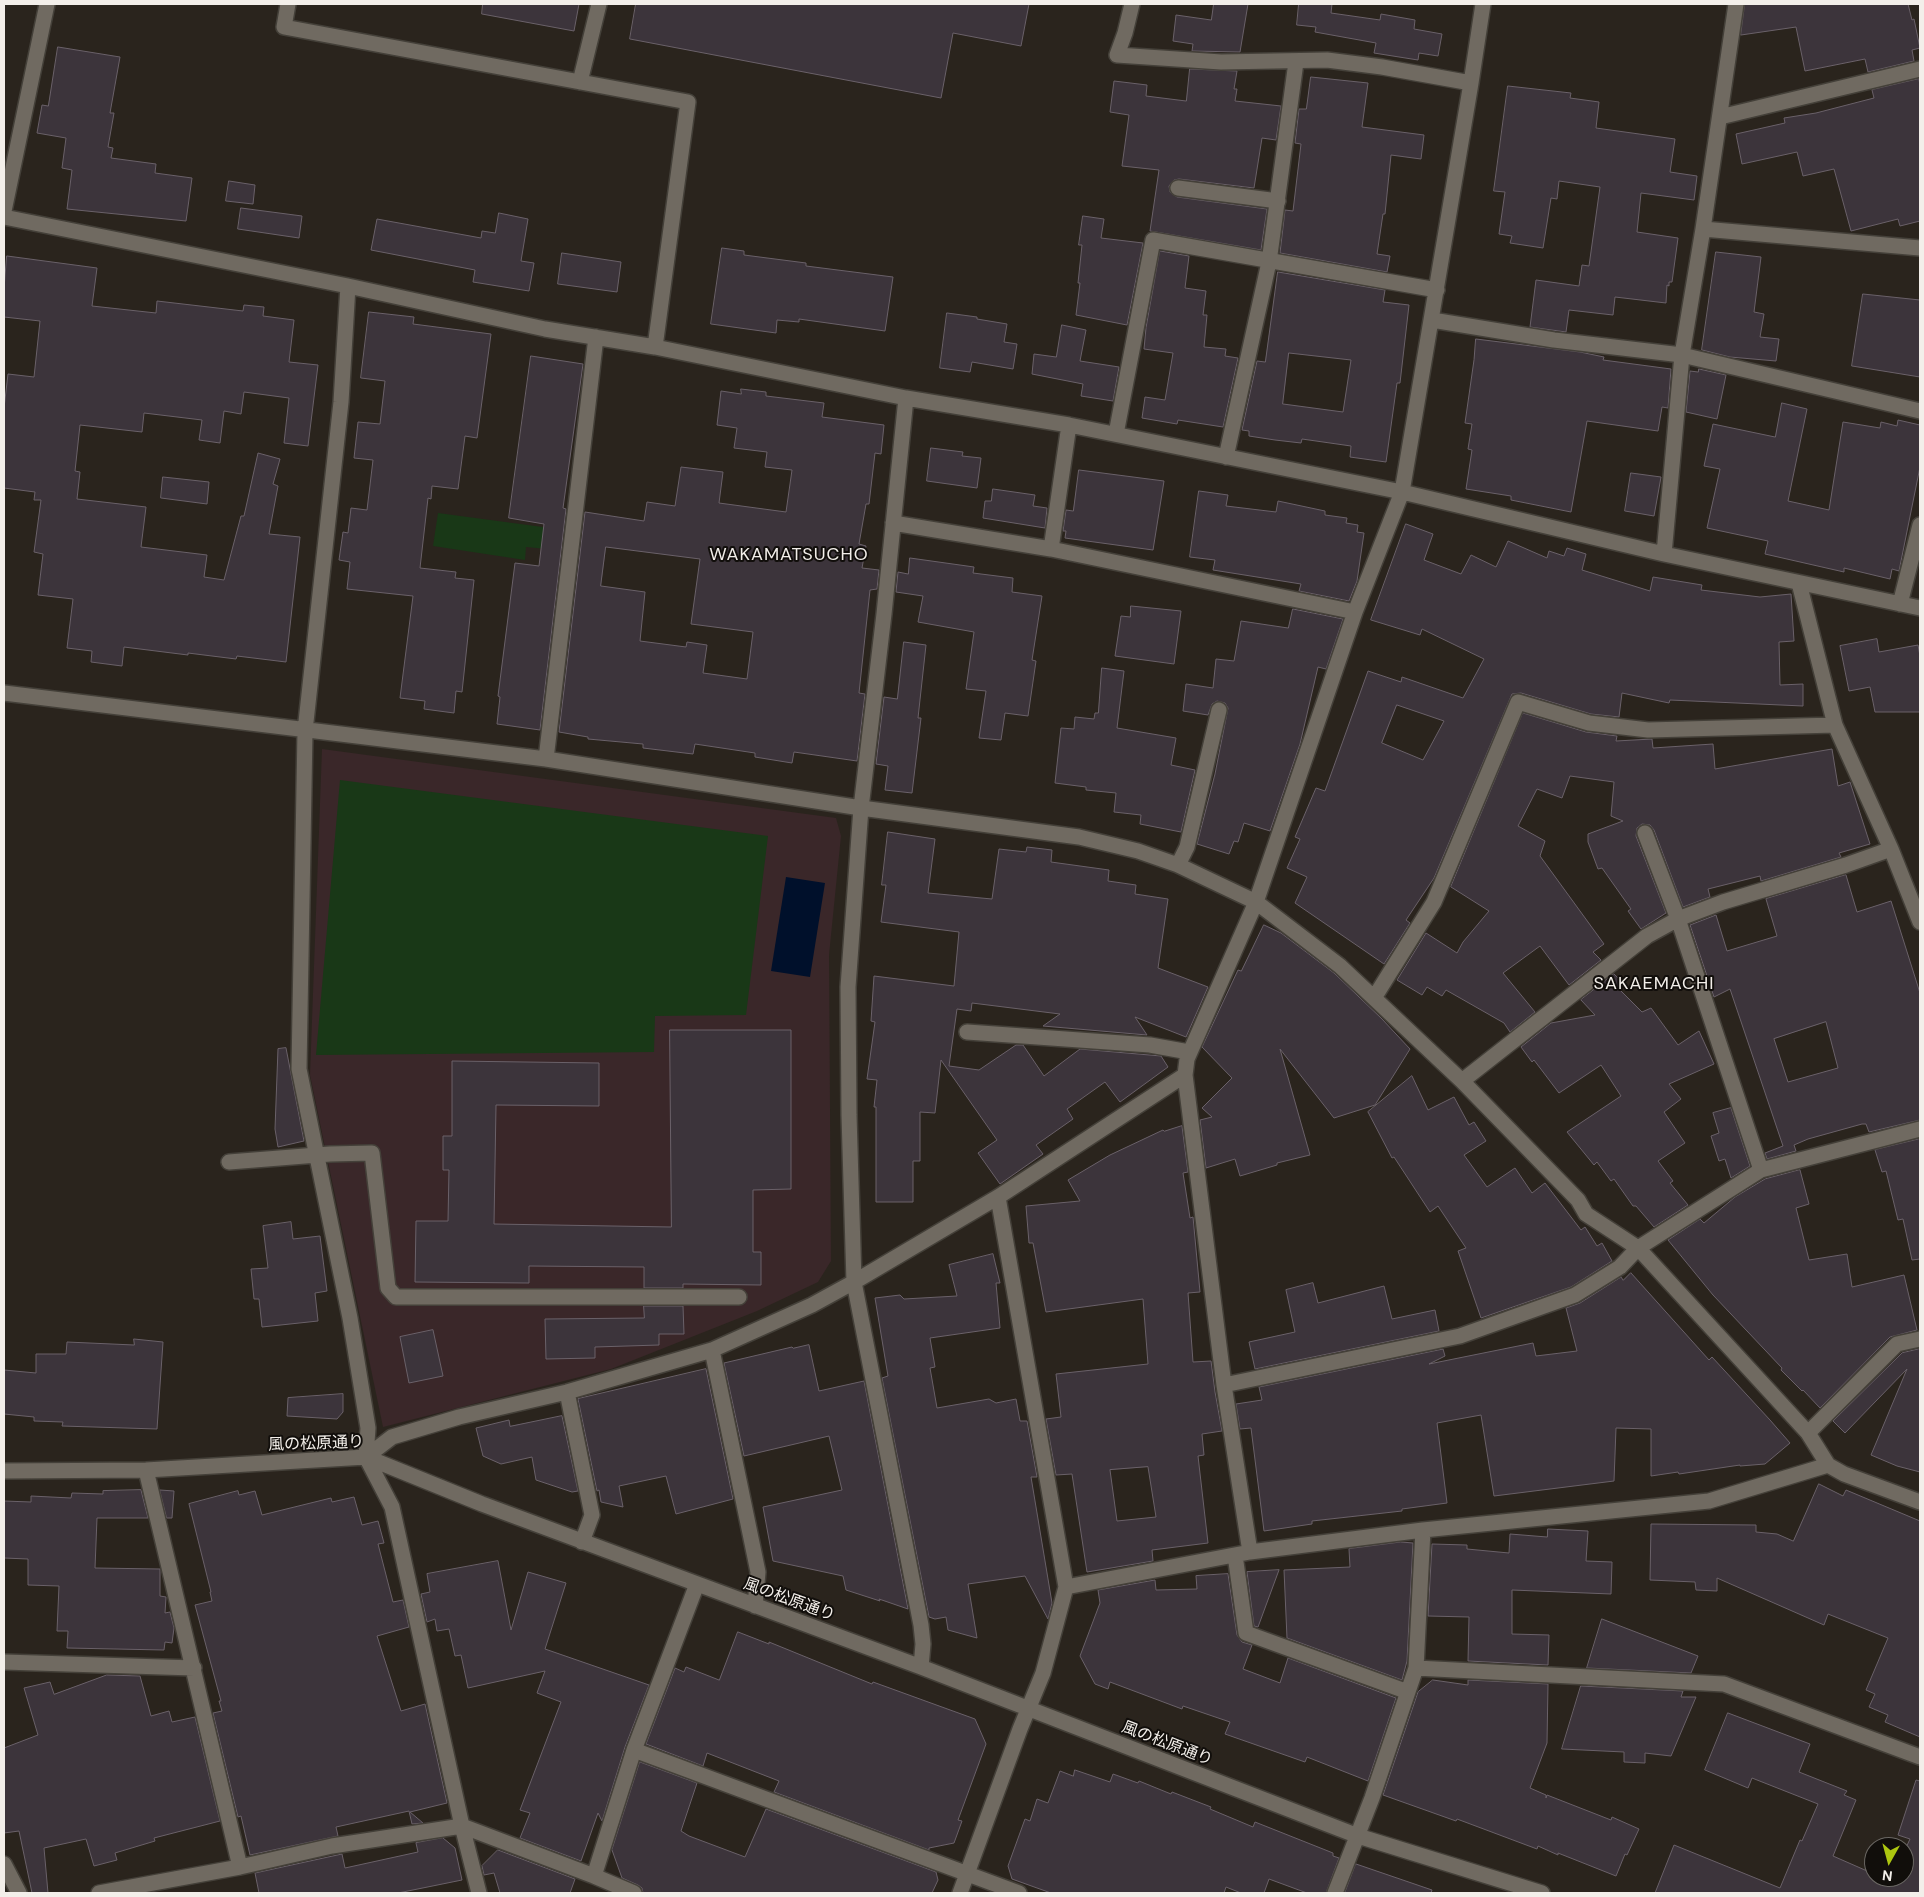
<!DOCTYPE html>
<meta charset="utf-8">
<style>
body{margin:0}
#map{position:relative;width:1924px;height:1897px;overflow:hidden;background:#2a241d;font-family:"DM Sans",sans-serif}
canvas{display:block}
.frame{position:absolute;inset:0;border:5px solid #f3efea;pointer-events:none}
.north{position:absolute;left:1864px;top:1837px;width:50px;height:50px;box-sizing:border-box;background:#110e0b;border:1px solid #6b6864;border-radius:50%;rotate:187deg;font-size:14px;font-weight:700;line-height:20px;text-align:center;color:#f3efea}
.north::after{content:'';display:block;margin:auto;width:18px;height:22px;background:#adc610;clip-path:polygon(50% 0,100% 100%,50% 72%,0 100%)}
</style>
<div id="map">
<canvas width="1924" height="1897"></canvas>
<div class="frame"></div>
<div class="north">N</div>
</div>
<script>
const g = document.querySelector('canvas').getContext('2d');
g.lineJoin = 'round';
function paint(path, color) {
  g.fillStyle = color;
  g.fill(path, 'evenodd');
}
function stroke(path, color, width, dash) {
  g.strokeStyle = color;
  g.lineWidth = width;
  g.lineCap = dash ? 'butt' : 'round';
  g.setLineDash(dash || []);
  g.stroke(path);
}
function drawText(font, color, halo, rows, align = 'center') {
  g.font = font + ' "DM Sans","Noto Sans JP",sans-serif';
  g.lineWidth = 4;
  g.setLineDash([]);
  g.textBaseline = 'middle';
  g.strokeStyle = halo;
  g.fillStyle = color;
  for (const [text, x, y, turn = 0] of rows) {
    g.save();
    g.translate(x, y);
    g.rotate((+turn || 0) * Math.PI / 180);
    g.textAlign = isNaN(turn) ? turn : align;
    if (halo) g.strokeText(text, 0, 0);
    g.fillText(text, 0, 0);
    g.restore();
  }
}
paint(new Path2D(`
 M322 749 836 818 841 836 829 955 831 1261 818 1282 757 1311 611 1369 383 1427 310 1075Z`), '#3a2729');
paint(new Path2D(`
 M438 513 550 528 547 549 526 547 525 560 433 546Z
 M340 780 768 836 746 1015 655 1016 654 1052 316 1055Z`), '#193817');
paint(new Path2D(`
 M786 877 825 883 810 977 771 971Z`), '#00102b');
const building = new Path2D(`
 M483 4H579L574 31 482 14Z
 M636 4H1029L1021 46 953 33 941 98 630 39Z
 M1214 4H1248L1240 52 1192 51 1193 44 1173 41 1176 15 1211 20Z
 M1299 4H1332L1331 13 1380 20 1381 14 1415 20 1414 29 1442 34 1438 56 1419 53 1418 60 1374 53 1376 43 1315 32 1316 27 1297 25Z
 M1745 4H1908L1912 20 1914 19 1920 48 1912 50 1914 61 1868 72 1865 59 1805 71 1796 27 1741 35Z
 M58 47 120 57 110 113H114L108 147 113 148 111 158 156 164 155 173 192 178 186 221 67 209 72 170 62 168 66 138 37 133 42 105 48 106Z
 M1190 69 1237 71 1234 89H1237L1235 101 1281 106 1276 140 1262 138 1254 188 1179 179 1174 180 1169 186 1170 192 1177 197 1267 209 1261 250 1150 231 1159 170 1122 166 1129 115 1110 112 1114 81 1147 85 1146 96 1186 101Z
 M1311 77 1368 83 1362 127 1424 135 1421 159 1391 155 1385 214H1383L1377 254 1390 256 1387 272 1280 253 1285 210 1293 211 1301 144 1295 143 1299 109H1306Z
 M1919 79 1920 86V221L1900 226 1898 219 1851 231 1834 169 1803 176 1797 152 1742 164 1736 134 1785 123 1784 118 1816 113 1874 98 1872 90Z
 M1508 86 1571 93 1570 98 1599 102 1596 128 1675 139 1670 172 1697 176 1694 200 1641 193 1637 232 1678 238 1672 282H1669V286L1667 285 1666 303 1615 297 1613 315 1569 310 1566 332 1530 327 1536 280 1579 286 1582 265 1589 266 1600 187 1559 181 1557 199 1551 198 1543 248 1510 243 1512 236 1499 234 1505 192 1494 191Z
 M229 181 255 185 253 204 226 201Z
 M241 208 302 216 299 238 238 229Z
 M499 213 528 219 521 261 534 263 529 291 473 282 475 270 371 250 377 219 481 238 482 231 495 233Z
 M1083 216 1104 219 1101 238 1143 243 1127 325 1076 315 1080 283H1078L1082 245H1079Z
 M722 248 744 251V255L806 263V266L893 277 885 331 799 319V322L777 320 776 333 711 324Z
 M1160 251 1189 256 1185 288 1206 291 1203 315H1207L1204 347 1226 349 1225 356 1238 358 1223 427 1178 420 1177 424 1142 418 1145 397 1165 400 1173 353 1144 349 1146 328Z
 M1716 252 1761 257 1754 312 1764 314 1760 337 1779 339 1776 361 1730 357 1702 350Z
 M562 253 621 262 617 292 558 284Z
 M7 256 97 268 92 306 156 313 157 301 243 311 244 305 264 307 263 316 294 320 289 362 318 365 308 446 284 443 289 398 244 392 241 414 224 411 220 443 199 440 202 420 144 413 142 432 80 425 75 471 80 472 77 499 146 507 141 547 207 555 204 577 224 580 241 516H244L258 453 280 459 273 484 278 486 269 534 300 537 286 662 237 656 236 659 188 653V655L124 647 122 666 91 662 92 651 67 648 73 599 38 595 43 554 34 552 41 500H34L35 492 4 488V408L8 374 34 377 40 321 4 317V289Z
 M1278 272 1385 290 1383 302 1409 305 1400 383H1397L1386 462 1350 457 1351 446 1302 439 1301 443 1275 440 1249 436V431L1242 430 1257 361 1265 362ZM1289 353 1351 360 1343 412 1283 404Z
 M1863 294 1920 300V377L1852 366Z
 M369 312 414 317 413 324 491 334 477 438 465 436 458 489 432 486 431 499 428 498 420 568 456 572 455 578 474 580 462 692 456 691 454 713 424 709 425 701 400 698 413 596 347 589 350 562 339 560 343 532 348 533 351 508 367 510 373 460 354 458 358 422 380 424 385 381 361 378Z
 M947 313 977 317V319L1007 324 1004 342 1017 344 1013 369 972 362 970 372 940 368Z
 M1062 325 1086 330 1080 361 1119 367 1113 401 1081 396 1083 384 1032 374 1034 354 1056 357Z
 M1476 339 1580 352 1604 357 1603 360 1671 369 1668 408 1662 407 1658 431 1587 421 1571 512 1511 500V496L1466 489 1472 450 1468 449 1472 424 1465 423 1474 360Z
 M531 356 583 364 563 508 566 509 540 730 497 724 500 697 498 696 515 563 539 566 544 524 509 518Z
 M1699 369 1726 375 1717 419 1686 412 1690 371 1698 372Z
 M741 389 766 392V396L824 403 822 417 884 425 881 454 875 453 869 504H866L859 544 866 546 862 568 879 570 877 589 870 590 859 693 865 694 857 761 794 752 792 763 755 757V753L695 744 693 754 643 748V744L588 739V737L559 732 585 512 644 521 647 502 675 506 681 467 723 472 719 503 786 512 792 470 765 467 767 452 734 448 737 428 717 425 721 391 741 394ZM606 547 700 559 691 624 753 632 747 679 703 673 707 645 687 642 686 647 640 641 645 592 601 586Z
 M1782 403 1807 409 1788 501 1829 510 1843 422 1880 428 1881 422 1897 426 1898 420 1920 425V467L1899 571 1892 569 1890 579 1844 568V572L1765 554 1768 541 1707 528 1720 469 1704 466 1713 424 1775 437Z
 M931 448 963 452 962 456 981 458 977 488 927 481Z
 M1079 470 1164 481 1153 550 1065 538 1066 531H1063L1066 510 1073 511Z
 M1631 473 1661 477 1654 516 1625 511Z
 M163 477 209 482 207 504 161 498Z
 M993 489 1035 495 1033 506 1047 508 1045 528 983 518 985 501H991Z
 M1199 491 1228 495 1226 506 1276 512 1278 501 1325 511V515L1347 518 1346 523 1358 525 1357 532 1364 533 1357 581 1349 601 1299 591 1301 584 1213 570 1215 560 1190 557Z
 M1406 524 1433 534 1424 560 1461 574 1471 555 1496 567 1508 541 1547 558 1549 551 1564 556 1567 548 1586 554 1582 570 1650 591 1653 577 1702 585 1701 590 1760 597 1791 594 1794 641 1779 642 1780 685 1803 684V706L1670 700 1669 703 1622 693 1619 717 1591 714 1521 693 1512 694 1434 878 1406 920 1410 923 1384 964 1295 903 1307 877 1287 868 1300 839 1295 837 1316 788 1325 791 1368 671 1401 682 1402 677 1463 698 1484 659 1422 629 1420 635 1371 620ZM1397 705 1444 721 1423 760 1382 743Z
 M910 558 974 567 973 573 1013 578 1012 592 1042 596 1032 660 1036 661 1028 716 1005 713 1001 740 979 738 986 691 966 689 974 632 918 622 923 596 896 592 898 572 908 574Z
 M1131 606 1181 611 1174 664 1115 656 1121 616 1130 617Z
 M1293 609 1343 619 1326 669 1318 667 1300 744 1270 831 1244 823 1238 842 1234 841 1229 854 1197 844 1215 774 1228 708 1225 703 1217 701 1212 704 1208 715 1183 711 1186 684 1213 688 1216 659 1234 661 1241 621 1288 628Z
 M1877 639 1879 652 1918 645 1920 656V712H1875L1870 687 1849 691 1840 646Z
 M904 642 926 645 918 718H921L912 793 885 790 888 766 876 764 884 697 897 699Z
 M1102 668 1124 671 1117 728 1176 738 1171 765 1195 770 1181 832 1140 824 1141 815 1114 812 1116 793 1086 790V787L1055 783 1061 728 1074 729 1075 717 1094 719 1095 713H1098Z
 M1523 713 1586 732 1617 736 1616 741 1652 739 1653 748 1713 744 1715 769 1832 749 1838 786 1850 782 1870 844 1839 853 1841 857 1761 881 1760 876 1708 889 1710 897 1683 907 1654 830 1650 825 1642 824 1637 828 1636 836 1666 913 1641 929 1628 911 1631 909 1602 868 1598 869 1588 842V834L1623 821 1611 816 1614 782 1570 776 1562 798 1537 789 1518 826 1545 841 1540 856 1604 944 1593 952 1601 960 1569 985 1540 946 1503 973 1535 1012 1510 1032 1504 1023 1446 990 1442 996 1427 987 1422 995 1397 980 1426 933 1457 953 1463 942 1489 911 1451 887Z
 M888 832 935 839 928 893 992 899 999 849 1026 852 1027 847 1052 850 1051 862 1109 870 1108 881 1136 885 1135 894 1168 899 1158 968 1208 987 1186 1037 1135 1017 1147 1035 1043 1026 1060 1014 972 1003 971 1011 957 1009 949 1066 979 1070 1016 1045H1023L1044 1076 1080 1049 1161 1056 1168 1067 1120 1102 1105 1082 1067 1109 1073 1119 1036 1145 1043 1154 1000 1184 978 1153 997 1140 941 1060 935 1113 920 1112V1161H913V1202H876V1107H874L877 1080 867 1079 875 1022 871 1021 874 976 954 986 959 932 881 922 886 885H882Z
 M1846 875 1857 912 1891 901 1920 993V1120L1869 1132 1866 1124H1862L1808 1139 1794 1145 1796 1151 1767 1159 1765 1153 1783 1146 1730 989 1714 997 1690 925 1716 915 1727 951 1777 936 1766 899ZM1826 1022 1838 1068 1788 1082 1774 1039Z
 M1264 925 1281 933 1334 973 1382 1019 1410 1049 1375 1105 1334 1118 1280 1049 1310 1155 1277 1163V1165L1240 1176 1235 1159 1206 1168 1200 1120 1212 1117 1202 1108 1232 1078 1202 1047 1238 970 1241 971Z
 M1614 974 1623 983 1618 988 1642 1012 1651 1008 1678 1045 1699 1031 1714 1064 1669 1084 1681 1099 1664 1112 1685 1143 1658 1161 1673 1181 1670 1183 1688 1205 1654 1227 1636 1206H1633L1614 1179 1611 1181 1597 1162 1594 1165 1567 1132 1621 1096 1601 1065 1559 1093 1534 1060 1532 1062 1521 1047 1551 1023 1595 1015 1581 1000Z
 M670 1030H791V1189L753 1190V1252H761V1285L683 1284V1288H644V1267L529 1266V1283L415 1282 416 1221H448L449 1170H443V1136H452V1061L599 1063V1106L496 1105 494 1224 671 1227Z
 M286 1048 304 1141 278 1147 275 1129 278 1049Z
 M1412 1076 1428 1110 1454 1097 1469 1125 1474 1122 1486 1141 1464 1155 1487 1187 1515 1168 1532 1193 1545 1183 1581 1230 1585 1227 1597 1246 1602 1243 1612 1261 1571 1287 1481 1318 1458 1251 1466 1248 1438 1206 1430 1212 1394 1157 1392 1158 1368 1112Z
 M1731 1108 1750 1166 1731 1178 1725 1159 1719 1161 1711 1136 1719 1133 1713 1113Z
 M1182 1126 1188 1172 1183 1173 1190 1218 1193 1217 1200 1292 1188 1293 1193 1362 1211 1361 1215 1392 1222 1431 1202 1434 1204 1455 1198 1456 1208 1543 1152 1550 1153 1561 1087 1572 1072 1474 1056 1475 1046 1419 1061 1417 1056 1374 1148 1364 1143 1299 1046 1312 1033 1243H1029L1026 1206 1080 1201 1068 1180 1110 1155 1163 1130 1164 1131ZM1148 1467 1156 1517 1117 1521 1110 1470Z
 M1920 1139V1259L1912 1260 1903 1219 1898 1220 1886 1171 1882 1172 1875 1150Z
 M1800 1170 1809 1204 1796 1208 1809 1260 1847 1254 1852 1287 1904 1275 1917 1330 1890 1337 1820 1408 1803 1390 1802 1391 1781 1370 1782 1368 1713 1295 1668 1240 1700 1219 1704 1223 1735 1197 1765 1179Z
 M291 1222 293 1239 320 1236 327 1291 315 1293 318 1321 262 1327 259 1299H254L251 1269 268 1268 263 1226Z
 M993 1254 1000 1283H996L1000 1328 930 1338 935 1367 930 1368 937 1408 989 1399 996 1403 1016 1399 1020 1421H1027L1037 1477H1031L1052 1603 1048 1619 1025 1576 968 1584 977 1638 948 1630 946 1617 935 1619 929 1617 882 1378 888 1376 875 1298 900 1295 904 1299 957 1296 949 1265Z
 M1631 1273 1709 1360 1712 1357 1770 1420 1790 1443 1765 1464 1740 1466V1465L1679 1474 1678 1472 1651 1476V1429L1616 1428 1614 1481 1494 1496 1481 1415 1437 1423 1447 1503 1402 1509V1511L1312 1521V1524L1264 1531 1251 1428 1240 1429 1236 1404 1262 1400 1259 1387 1443 1349 1445 1356 1429 1364 1533 1343 1536 1356 1577 1351 1566 1308 1580 1303 1621 1277 1623 1280Z
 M1313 1283 1318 1303 1384 1286 1392 1319 1435 1310 1439 1331 1255 1369 1249 1342 1295 1332 1286 1290Z
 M644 1306H683L684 1334H659V1345L595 1347V1358L546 1359 545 1319 644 1318Z
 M433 1330 443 1376 409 1383 400 1337Z
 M134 1339 163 1342 157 1429 62 1426 63 1422 34 1421V1417L4 1414V1370L36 1373V1354H66L67 1342 134 1345Z
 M809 1345 819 1391 864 1381 908 1609 879 1599 880 1601 846 1590 843 1576 773 1561 763 1507 842 1490 829 1436 744 1456 724 1363 792 1347 793 1348Z
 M1920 1349V1472L1897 1466 1871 1455 1907 1369 1845 1433 1833 1421 1902 1353Z
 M706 1369 733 1499 676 1514 666 1476 619 1486 623 1507 601 1502 599 1490 597 1491 578 1399Z
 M343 1394V1412L337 1419 287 1416 288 1398Z
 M562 1416 578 1491 572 1492 536 1480 532 1457 501 1464 483 1456 476 1428 509 1420 510 1426Z
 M1819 1484 1843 1496 1846 1490 1920 1521V1737L1885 1722 1888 1715 1869 1707 1875 1694 1866 1690 1888 1638 1828 1614 1824 1625 1717 1578V1591L1696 1590 1695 1582 1650 1580 1651 1524 1756 1525V1532L1777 1534 1793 1541Z
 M141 1490 148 1518H97L95 1568 160 1569V1596L166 1597 165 1613 170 1612 174 1628 172 1643 165 1642 164 1650 67 1648 68 1631H57L59 1586 28 1585V1559L4 1558V1501L31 1502V1496L71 1498 72 1493 103 1494V1491Z
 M160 1490 174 1491 172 1518H167Z
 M238 1491 239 1495 255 1491 262 1515 331 1498 332 1502 354 1497 362 1525 378 1521 384 1543 378 1544 393 1602 403 1600 409 1627 377 1636 401 1711 425 1704 447 1803 410 1812 423 1823 412 1824 409 1811 336 1827 338 1836 250 1855 241 1816 238 1817 213 1713 222 1711 219 1701H221L195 1605 212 1601 210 1592H211L189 1504Z
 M1548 1529 1588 1531 1586 1561 1612 1562 1611 1594 1512 1590V1634L1549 1635 1548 1665 1468 1661 1469 1617 1428 1616 1432 1544 1467 1545V1549L1509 1553 1510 1534 1547 1537Z
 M1401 1542 1413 1543 1407 1661 1402 1680 1287 1638 1284 1570 1350 1567 1349 1549Z
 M498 1561 511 1630 528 1572 566 1583 545 1649 649 1685 625 1747 602 1821 598 1813 581 1861 520 1838 530 1813 520 1810 561 1702 537 1693 545 1671 468 1688 461 1655 455 1656 449 1629 437 1631 435 1619 427 1622 421 1594 430 1592 427 1574Z
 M1279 1570 1258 1627 1254 1626 1247 1572Z
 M1228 1574 1237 1635 1242 1642 1252 1645 1243 1669 1280 1683 1288 1658 1396 1698 1368 1781 1307 1757 1305 1762 1225 1734 1230 1722 1183 1706 1182 1709 1110 1682 1108 1689 1095 1684 1080 1656 1100 1603 1098 1590 1155 1580 1156 1590 1197 1589 1196 1576Z
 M1602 1619 1698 1656 1691 1673 1587 1668Z
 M738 1632 769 1644V1642L872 1684 873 1682 975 1719 986 1744 958 1820 962 1821 954 1843 929 1848V1850L774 1792 779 1781 707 1753 703 1766 646 1744 675 1668 684 1672 686 1667 719 1680Z
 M107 1675 140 1676 151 1716 169 1711 172 1722 195 1717 220 1821 154 1838 155 1841 115 1853 117 1860 94 1866 86 1839 44 1848 48 1893H32L19 1831 4 1833V1748L38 1735 24 1688 50 1682 54 1694Z
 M1433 1680 1468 1685V1680L1548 1684 1547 1743 1530 1788 1546 1795V1798L1547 1795 1611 1820 1612 1817 1639 1829 1627 1855 1625 1854 1616 1876 1558 1853V1855L1538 1846 1537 1849 1457 1819 1456 1821 1383 1795 1418 1692Z
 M1581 1686 1683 1691 1681 1697H1696L1671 1756 1645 1753V1763L1624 1762V1752L1562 1749Z
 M1728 1713 1810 1744 1799 1772 1847 1791 1844 1795 1856 1800 1833 1856 1874 1874V1877H1881L1891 1881 1893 1877H1904V1852L1910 1839 1898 1835 1916 1780 1920 1781V1893H1655L1674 1845 1780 1888 1800 1840 1802 1841 1818 1804 1752 1778 1748 1788 1705 1770Z
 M640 1762 697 1783 681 1831 689 1836 745 1857 766 1809 936 1872 938 1880 932 1893H643L642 1888 638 1885 622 1878 612 1850Z
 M1075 1770 1110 1782 1113 1774 1138 1783 1139 1781 1171 1794 1172 1792 1211 1807 1210 1809 1253 1827 1255 1822 1333 1853V1856L1339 1858 1326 1893H1307L1269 1879 1264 1893H1241L1226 1887 1224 1893H1051L1012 1879 1008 1866 1025 1819 1030 1821 1037 1799 1048 1803 1060 1771 1073 1776Z
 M443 1838 455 1848 462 1880 398 1893H259L255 1873 342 1854 345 1868 418 1852 416 1843Z
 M498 1850 575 1879 570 1893H500L494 1873 484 1875 482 1866Z
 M1356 1864 1432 1890 1431 1893H1345Z`);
paint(building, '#3c343b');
stroke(building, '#6a6169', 1);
const minor = new Path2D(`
 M288 4 284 27 688 102 655 347
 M1132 4 1125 33 1117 55 1221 62 1327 60 1382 67 1471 83
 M580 82 599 4
 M1720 117 1920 69
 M1178 188 1278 201
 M4 211 47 4
 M4 217 348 286 545 329 655 347 906 398 1069 425 1402 492 1664 554 1920 608
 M1703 229 1920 248
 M348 286 341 402 305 731 299 1069 350 1318 368 1428 366 1457 392 1507 462 1826 479 1893
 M1432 320 1554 340 1682 355 1920 411
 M906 398 884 614 861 808 848 987 849 1115 854 1282 921 1625 923 1644 921 1667
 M1116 434 1153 240 1437 290
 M1226 457 1269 262 1296 62
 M893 523 1051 549 1355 612
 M1051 549 1069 425
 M1664 554 1682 355 1703 229 1736 4
 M1799 583 1835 725 1891 849 1920 922
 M1900 604 1920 525
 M4 693 546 759 861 808 1079 837 1138 851 1178 865 1256 902 1340 966 1462 1081 1578 1200 1586 1214 1638 1248 1808 1433 1828 1465 1844 1474 1920 1502
 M546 759 596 337
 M1645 833 1678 919 1761 1170
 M1178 865 1187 847 1219 710
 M1374 998 1434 902 1518 702 1589 723 1648 730 1835 725
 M967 1032 1150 1045 1189 1052
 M1462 1081 1647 936 1678 919 1723 902 1846 865 1891 849
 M229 1162 330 1154 372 1153 388 1288 396 1297H739
 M712 1350 758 1572 755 1606
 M1224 1385 1460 1336 1575 1295 1620 1267 1638 1248 1761 1170 1920 1129
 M567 1392 592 1515 582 1542
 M1808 1433 1897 1344 1920 1339
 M366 1457 392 1437 459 1417 567 1392 712 1350 812 1305 854 1282 998 1197 1185 1075
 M146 1470 240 1867
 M4 1471 146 1470 366 1457 482 1504 921 1667 1358 1836 1542 1893
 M1250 1552 1224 1385 1185 1075 1187 1059 1256 902 1355 612 1402 492 1471 83 1483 4
 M1235 1555 1246 1633 1408 1692
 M1066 1587 1250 1552 1423 1530 1709 1501 1828 1465
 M4 1662 194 1668
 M1416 1668 1724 1684 1920 1757
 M634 1750 1019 1893
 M4 1864 19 1893
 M594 1876 634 1750 697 1584
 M99 1893 240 1867 332 1846 462 1826 594 1876 634 1893
 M960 1893 1020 1729 1043 1673 1066 1587 998 1197
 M1335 1893 1372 1798 1416 1668 1423 1530`);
stroke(minor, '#444039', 18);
stroke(minor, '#706a61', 15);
drawText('16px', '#f3efea', '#110e0b', [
 ["風の松原通り",316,1444,-2],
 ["風の松原通り",789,1600,20],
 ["風の松原通り",1167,1744,21]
]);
g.letterSpacing = '1px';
drawText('18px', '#f3efea', '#110e0b', [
 ["WAKAMATSUCHO",789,555],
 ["SAKAEMACHI",1654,984]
]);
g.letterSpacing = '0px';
</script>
